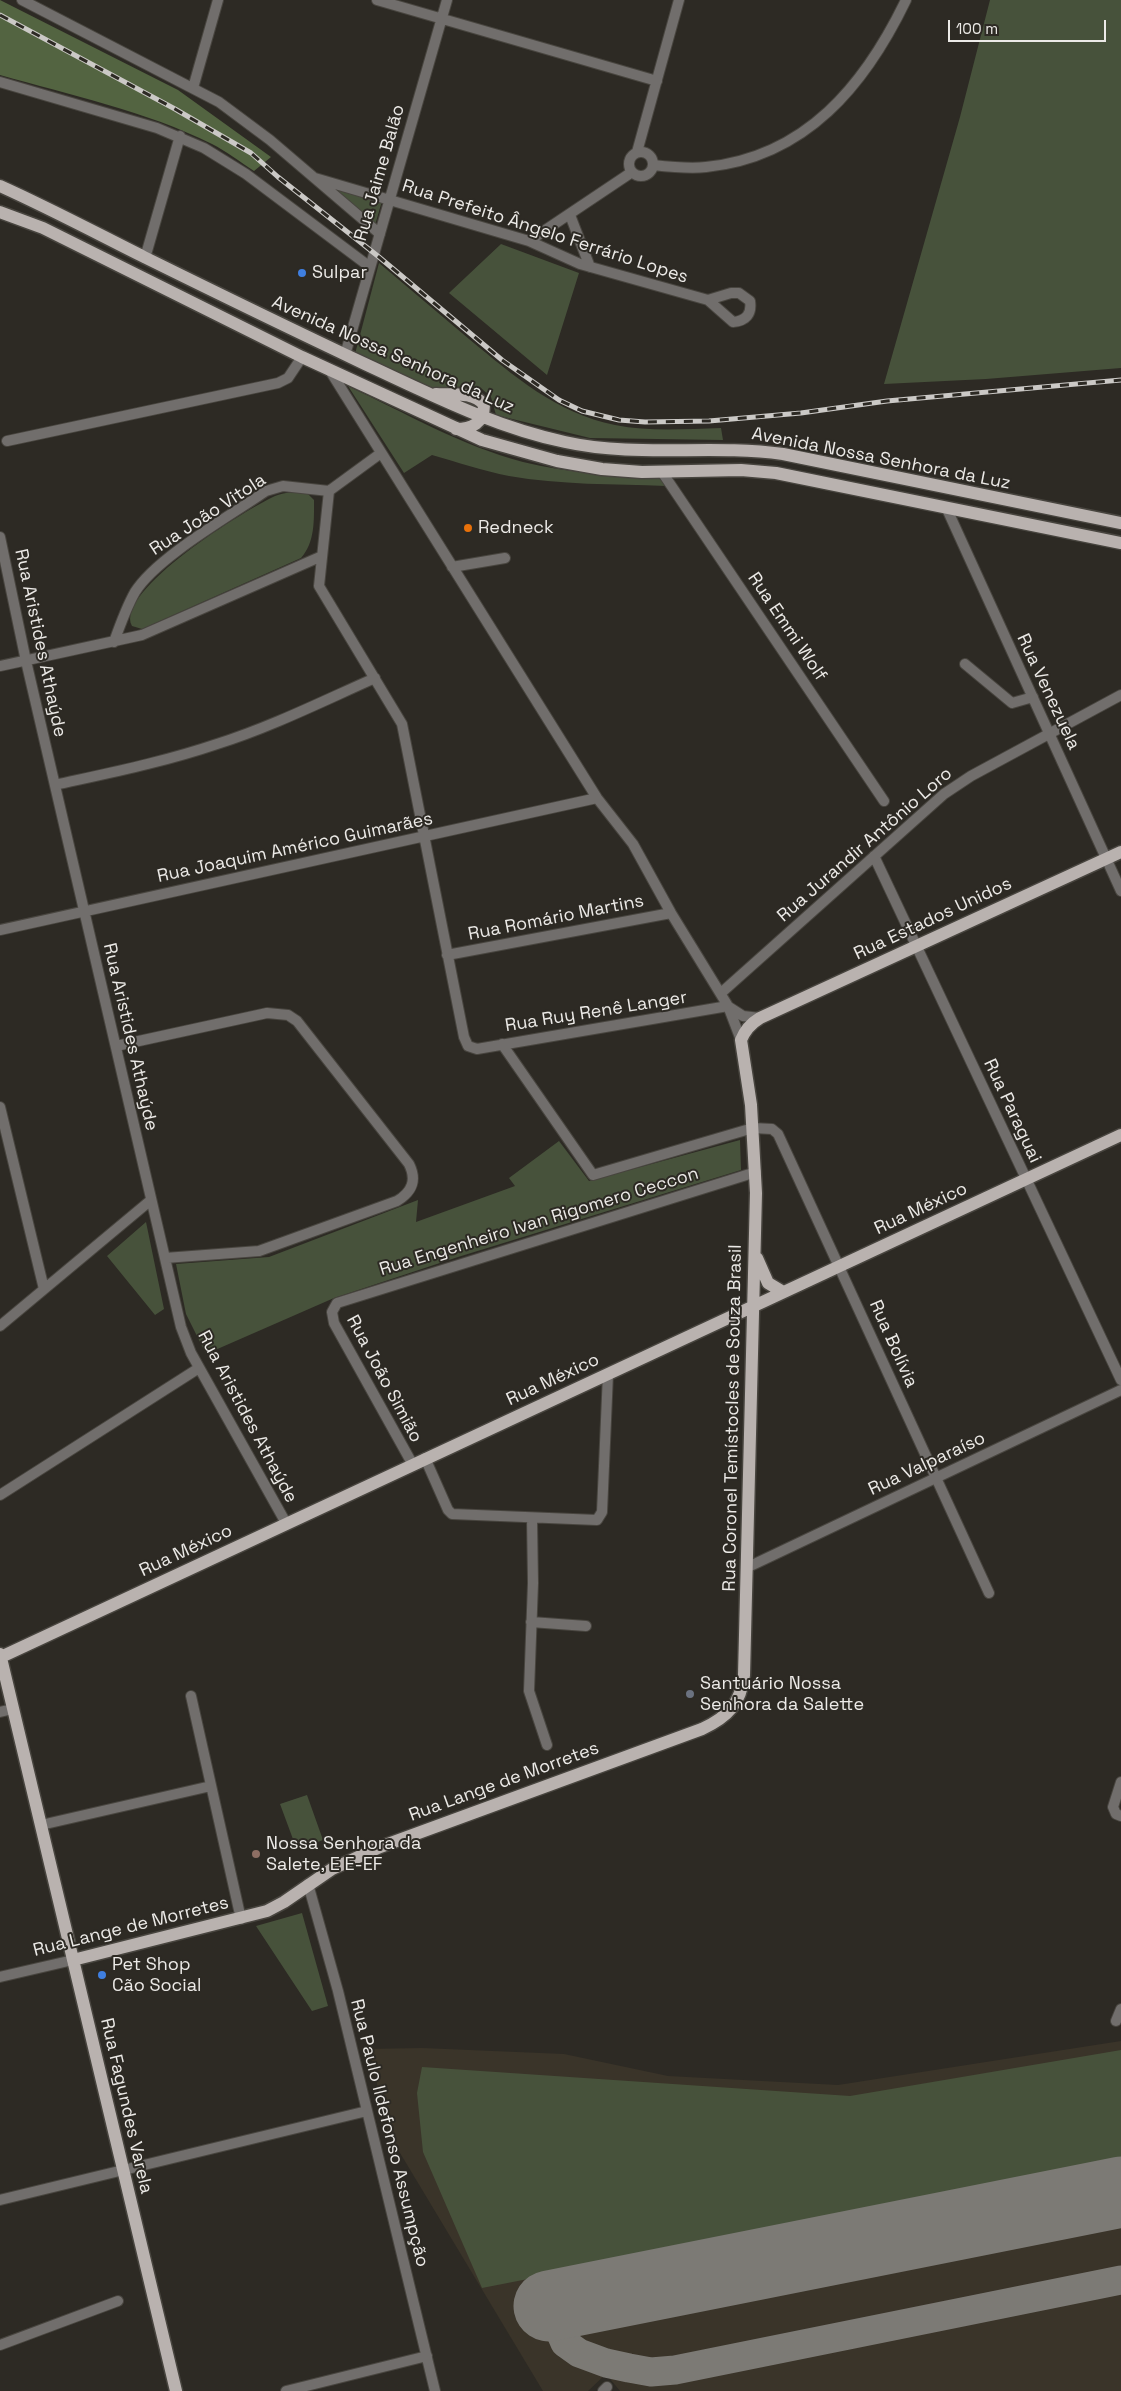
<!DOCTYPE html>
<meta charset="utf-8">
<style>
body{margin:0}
#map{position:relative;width:1121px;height:2391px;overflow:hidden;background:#2d2a24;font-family:"Space Grotesk",sans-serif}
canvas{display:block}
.scale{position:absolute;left:948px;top:20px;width:158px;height:22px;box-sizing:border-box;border:2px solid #eceae7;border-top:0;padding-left:6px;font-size:15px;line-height:18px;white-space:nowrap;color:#eceae7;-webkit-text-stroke:4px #2d2a24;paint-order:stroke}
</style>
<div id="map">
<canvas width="1121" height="2391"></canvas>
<div class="scale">100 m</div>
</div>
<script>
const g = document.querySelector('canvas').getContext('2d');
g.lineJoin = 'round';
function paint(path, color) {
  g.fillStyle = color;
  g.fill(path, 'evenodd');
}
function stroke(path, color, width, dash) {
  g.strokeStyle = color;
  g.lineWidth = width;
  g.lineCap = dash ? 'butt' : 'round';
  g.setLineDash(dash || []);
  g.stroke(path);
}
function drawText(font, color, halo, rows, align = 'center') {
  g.font = font + ' "Space Grotesk",sans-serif';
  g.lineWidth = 4;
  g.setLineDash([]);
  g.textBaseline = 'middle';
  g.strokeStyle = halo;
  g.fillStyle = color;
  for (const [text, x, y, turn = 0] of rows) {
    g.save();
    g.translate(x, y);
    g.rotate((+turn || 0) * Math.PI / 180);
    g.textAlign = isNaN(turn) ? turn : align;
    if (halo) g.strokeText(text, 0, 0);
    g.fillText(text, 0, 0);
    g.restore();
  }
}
paint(new Path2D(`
 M1121 2041V2391H620L606 2374 588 2391H543L388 2133 369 2049 422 2048 564 2054 668 2076 838 2085Z`), '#3a3429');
paint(new Path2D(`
 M990 0H1121V368L986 379 884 384 960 117Z
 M331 186 382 201 375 225Z
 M501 244 579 273 547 375 449 293Z
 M379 263C409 288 439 314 469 339 514 376 556 413 615 425 650 432 685 429 721 428L723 440 590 438 496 415 491 397 482 389 468 386 434 389 355 354Z
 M348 386C405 413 462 446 523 462 568 473 613 476 660 477L666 486C614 484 560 485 509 476 483 471 457 462 432 455L404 473Z
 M305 491 314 500C314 521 315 542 301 558L142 629 132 626C114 591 246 509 275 496 285 492 294 492 305 491Z
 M740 1140 741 1170 458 1257 334 1298 206 1354 186 1314 176 1264 269 1257 418 1200 416 1222 515 1186 509 1178 559 1141 589 1181Z
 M146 1222 164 1309 155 1315 107 1256Z
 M307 1795 323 1840 297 1850 280 1804Z
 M302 1913 328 2006 312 2011 256 1926Z
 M1121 2050V2163L482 2288 423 2152 417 2093 422 2067 850 2096Z`), '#47523b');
paint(new Path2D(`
 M0 0 178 90 271 157 254 171C240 162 226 151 212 144 146 111 70 95 0 75Z`), '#536441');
stroke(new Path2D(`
 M549 2306 565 2343 579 2353 606 2363 629 2368 651 2372 675 2370 1121 2280`), '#7c7a75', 29);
stroke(new Path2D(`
 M549 2306 1121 2192`), '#7c7a75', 71);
const minor = new Path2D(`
 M22 0 219 102 270 140 380 234
 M377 0 657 81
 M0 82 157 128 204 148 246 174 370 267
 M193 88 218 0
 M637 152 679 0
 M629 164a12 12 0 1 1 24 0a12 12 0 1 1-24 0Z
 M653 165C671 167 689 169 706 167 806 157 865 85 906 0
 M315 178 529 241 580 264 708 300 733 322C746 321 752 314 750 301L739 293H731L708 300
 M570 215 590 267
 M529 241 632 172
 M145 258 180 136
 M345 355 447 0
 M329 369 597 798 633 844 671 913 728 1006 741 1040
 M7 441 278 383 288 378 302 357
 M662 472 884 801
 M329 491 319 586 402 724 464 1037 468 1046 477 1049 728 1006
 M946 507 1121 891
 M0 537 26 661 181 1327 191 1353 286 1523
 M452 567 505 558
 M114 642C120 625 126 608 135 592 157 557 230 516 266 491L283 486 329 491 381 453
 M965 664 1012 703 1033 697
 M0 666 142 635 322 556
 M55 785C109 773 164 762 217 744 271 727 323 701 375 678
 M874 856 1121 1380
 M0 930 597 798
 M447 955 671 913
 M721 993 944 794 971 776 1121 695
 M729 1007 743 1016 760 1018
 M502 1044 593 1175 753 1128 772 1129 778 1134 989 1593
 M116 1046 267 1013 288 1015 297 1021 409 1164C417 1180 412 1192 397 1201L259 1251 165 1258
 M0 1107 44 1289
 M0 1326 151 1200
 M425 1458 448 1510 452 1514 597 1520 602 1512 608 1374
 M413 1465 334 1323 332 1312 337 1303 756 1172
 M0 1495 199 1368
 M532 1519 533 1583 529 1691 547 1745
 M746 1568 1121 1390
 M531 1622 586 1626
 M191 1696 241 1919
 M0 1712 13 1709
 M1121 1782 1113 1807 1116 1814 1121 1816
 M41 1825 211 1786
 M308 1884 338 1991 435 2391
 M0 1977 73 1960
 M1116 2021 1121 2009
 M0 2200 367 2111
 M0 2345 118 2301
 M286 2391 427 2356
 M603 2391 607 2387`);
const major = new Path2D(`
 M0 186C49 208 96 233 144 257 217 293 291 329 365 364 430 394 494 427 565 442 637 458 710 444 783 454L1121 523
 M0 212 43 228 302 357 482 440 557 461 602 469 642 472 741 470 776 473 1121 543
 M436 394C451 395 474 391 484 405 484 423 472 429 456 429
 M757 1258 768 1283 783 1292
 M0 1654 176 2391
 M1 1657 1121 1135
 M73 1960 267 1911 284 1902 332 1869 380 1847 702 1729C728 1717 741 1703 744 1675L756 1193 751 1105 741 1040C745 1030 750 1024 760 1018L1121 852`);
stroke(minor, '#48453f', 12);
stroke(major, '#48453f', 15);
stroke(minor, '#716e6c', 10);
stroke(major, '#b9b2af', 12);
const rail = new Path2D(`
 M0 15 175 109 251 153 278 177 379 257 502 360 559 400 582 411 619 420 645 422 709 421 801 413 887 401 1121 380`);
stroke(rail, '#cbc9c6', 5);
stroke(rail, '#2d2a24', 3, [9]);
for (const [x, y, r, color] of [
 [302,273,5,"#3f7fe0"],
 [468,528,5,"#e8710a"],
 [690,1694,5,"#6b7280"],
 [256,1854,5,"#8d6e63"],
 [102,1975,5,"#3f7fe0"]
]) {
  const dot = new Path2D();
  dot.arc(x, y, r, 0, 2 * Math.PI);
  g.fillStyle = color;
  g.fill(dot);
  stroke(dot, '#2d2a24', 2);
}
drawText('18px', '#eceae7', '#2d2a24', [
 ["Rua Jaime Balão",380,173,-74],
 ["Rua Prefeito Ângelo Ferrário Lopes",545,232,18],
 ["Avenida Nossa Senhora da Luz",393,355,24],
 ["Avenida Nossa Senhora da Luz",881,459,11],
 ["Rua João Vitola",208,515,-33],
 ["Rua Emmi Wolf",787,627,56],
 ["Rua Aristides Athaýde",40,643,78],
 ["Rua Venezuela",1048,692,65],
 ["Rua Jurandir Antônio Loro",865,845,-41],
 ["Rua Joaquim Américo Guimarães",295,848,-12],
 ["Rua Romário Martins",556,918,-11],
 ["Rua Estados Unidos",933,919,-25],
 ["Rua Ruy Renê Langer",596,1012,-9],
 ["Rua Aristides Athaýde",130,1037,77],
 ["Rua Paraguai",1012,1111,65],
 ["Rua México",921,1209,-25],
 ["Rua Engenheiro Ivan Rigomero Ceccon",539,1222,-17],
 ["Rua Bolívia",893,1344,66],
 ["Rua João Simião",384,1379,62],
 ["Rua México",553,1380,-25],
 ["Rua Aristides Athaýde",247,1417,62],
 ["Rua Coronel Temístocles de Souza Brasil",733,1418,-89],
 ["Rua Valparaíso",927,1464,-25],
 ["Rua México",186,1551,-25],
 ["Rua Lange de Morretes",504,1782,-20],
 ["Rua Lange de Morretes",131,1927,-14],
 ["Rua Fagundes Varela",126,2106,77],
 ["Rua Paulo Ildefonso Assumpção",389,2133,76]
]);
drawText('18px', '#eceae7', '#2d2a24', [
 ["Sulpar",312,273],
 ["Redneck",478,528],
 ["Santuário Nossa",700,1684],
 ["Senhora da Salette",700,1705],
 ["Nossa Senhora da",266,1844],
 ["Salete, E E-EF",266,1865],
 ["Pet Shop",112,1965],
 ["Cão Social",112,1986]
], 'left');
</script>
